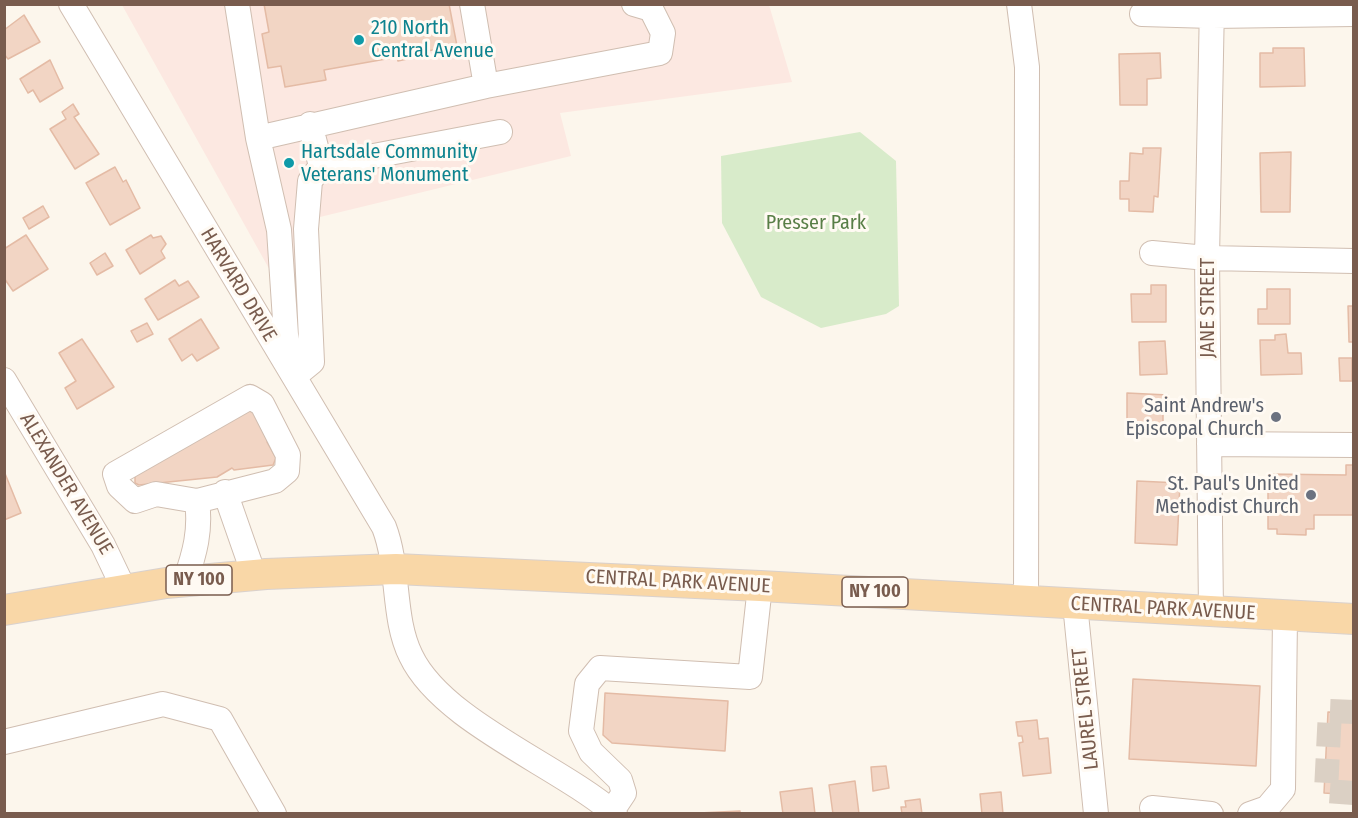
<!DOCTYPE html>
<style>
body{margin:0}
#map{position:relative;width:1358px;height:818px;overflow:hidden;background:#fcf6ec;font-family:"Fira Sans Condensed",sans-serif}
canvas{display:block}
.frame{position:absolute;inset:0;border:6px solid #795c4e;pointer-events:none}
</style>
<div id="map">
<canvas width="1358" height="818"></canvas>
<div class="frame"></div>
</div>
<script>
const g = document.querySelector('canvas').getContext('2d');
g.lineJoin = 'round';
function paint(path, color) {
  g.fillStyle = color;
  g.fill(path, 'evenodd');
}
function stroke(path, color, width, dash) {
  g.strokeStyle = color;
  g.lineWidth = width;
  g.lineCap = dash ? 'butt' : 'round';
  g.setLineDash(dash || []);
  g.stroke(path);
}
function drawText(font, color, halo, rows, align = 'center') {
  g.font = font + ' "Fira Sans Condensed",sans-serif';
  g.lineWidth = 6;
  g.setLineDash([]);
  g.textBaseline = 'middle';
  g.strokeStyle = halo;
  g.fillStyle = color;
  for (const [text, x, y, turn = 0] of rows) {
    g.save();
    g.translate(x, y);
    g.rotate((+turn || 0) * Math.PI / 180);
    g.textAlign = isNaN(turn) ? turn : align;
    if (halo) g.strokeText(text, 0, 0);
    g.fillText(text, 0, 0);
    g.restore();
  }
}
paint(new Path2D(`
 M122 5H769L792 82 560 113 571 156 320 217 306 335Z`), '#fce8e1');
paint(new Path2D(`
 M860 132 896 161 899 306 886 314 821 328 761 297 722 223 721 156Z`), '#d8ebca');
const building = new Path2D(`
 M264 4H449L457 46 421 52V56L398 61 397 57 324 70 326 80 285 87 281 66 268 68 262 34 269 32Z
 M24 15 40 42 8 59 4 54V30Z
 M1273 48H1304L1305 86 1260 87V53H1273Z
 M1160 53 1161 78 1147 79V105H1120L1119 54Z
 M50 60 63 88 40 102 33 90 28 93 20 79Z
 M73 104 79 114 74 117 99 154 75 169 50 129 66 119 62 112Z
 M1143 148H1161L1158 197 1154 196 1153 212 1129 211V199H1120V181H1129L1130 153 1143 154Z
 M1291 152 1290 212H1261L1260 153Z
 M115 167 123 182 126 180 140 208 110 225 86 183Z
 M43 206 49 217 29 229 23 218Z
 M26 235 48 269 13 291 4 278V249Z
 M151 235 153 238 161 236 166 244 161 251 165 258 140 274 126 250Z
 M105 253 113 266 97 275 90 263Z
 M175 280 179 286 188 281 199 297 158 320 145 299Z
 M1151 285H1166V322H1132L1131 294H1151Z
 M1267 289H1290V324H1258V309H1267Z
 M1348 306H1354V342H1349Z
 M201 319 219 348 197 361 192 354 182 361 169 339Z
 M147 323 153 334 137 342 131 331Z
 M1286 334 1288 353H1301L1302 374 1261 375 1260 340H1275V335Z
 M82 339 114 387 77 409 65 388 76 381 59 353Z
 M1165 341 1167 374 1140 375 1139 342Z
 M1339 358H1352V381H1340Z
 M1127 393 1168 395V405H1163V424H1127Z
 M250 404 271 438 267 442 276 458 273 465 234 470 232 468 217 477 139 485 135 483V476Z
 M1346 465H1354V515H1314V529H1306V535L1277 534V529H1268V474L1346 475Z
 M4 471 21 513 4 520Z
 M1137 481 1180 483 1177 545 1135 543Z
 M1133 679 1260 686 1256 766 1129 759Z
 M605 693 728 701 725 751 612 743 603 735Z
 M1328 712 1354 713V795L1324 793Z
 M1037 720 1039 739 1048 738 1051 773 1023 776 1019 743 1023 742 1022 736H1018L1016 722Z
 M886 766 889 788 873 791 871 767Z
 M855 781 859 814H833L829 785Z
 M812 788 815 814H783L780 792Z
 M1001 792 1003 814H982L980 794Z
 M920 799 922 814H902L901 807H906L905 801Z
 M740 811V814H699V813Z`);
paint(building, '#f2d5c4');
stroke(building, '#e4bba5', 1.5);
stroke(new Path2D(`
 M1354 712 1330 711 1326 791 1354 793`), '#dbd0c4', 24, [24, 12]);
const minor = new Path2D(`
 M71 4 384 527C400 569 392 618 411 656 442 721 558 765 615 814
 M237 4 258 138 279 230 286 335 291 361
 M472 4 486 86
 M1019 4 1027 67 1026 601
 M1142 14 1212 16 1354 14
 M310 124 321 166
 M258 138 486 86 660 53 663 33 651 9 634 4
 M1152 253 1207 258 1354 261
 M301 371 312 362 306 229 310 181 321 166 500 132
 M4 380 103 545 124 589
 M250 397 262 404 288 455 287 471 275 481 197 501 156 494 135 501 119 486 115 474Z
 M1209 444 1354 445
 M225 492 254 575
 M185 581C195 553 201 530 197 501
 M1075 604 1096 814
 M1211 611 1207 258 1212 4
 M4 742 163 704 220 719 274 814
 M1152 808 1211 814
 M612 811 624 793 620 780 591 752 581 731 587 684 600 668 750 677 760 586
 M1250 814 1267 808 1283 789 1285 616`);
const major = new Path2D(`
 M4 610 166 583 266 574 396 569 760 586 1354 619`);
stroke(minor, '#d0beb1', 26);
stroke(major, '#d9d1cd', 32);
stroke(minor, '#fff', 24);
stroke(major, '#f9d7a7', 30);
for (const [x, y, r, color] of [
 [359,40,6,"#0f9aa8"],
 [289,163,6,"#0f9aa8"],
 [1276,417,6,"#6b7280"],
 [1311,495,6,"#6b7280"]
]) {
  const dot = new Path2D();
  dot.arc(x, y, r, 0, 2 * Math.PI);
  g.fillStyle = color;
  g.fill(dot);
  stroke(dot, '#fffaf3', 2);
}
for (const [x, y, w] of [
 [199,580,66],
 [875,592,66]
]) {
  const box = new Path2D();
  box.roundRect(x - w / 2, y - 15, w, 30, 4.5);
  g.fillStyle = '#fffaf3';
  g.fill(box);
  stroke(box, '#795c4e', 1.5);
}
drawText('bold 18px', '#795c4e', null, [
 ["NY 100",199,580],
 ["NY 100",875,592]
]);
drawText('20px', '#0d838f', '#fffaf3', [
 ["210 North",371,28],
 ["Central Avenue",371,51],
 ["Hartsdale Community",301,152],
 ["Veterans' Monument",301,175]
], 'left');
drawText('20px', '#587e46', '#fffaf3', [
 ["Presser Park",816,223]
]);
drawText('20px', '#795c4e', '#fffaf3', [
 ["HARVARD DRIVE",238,285,59],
 ["JANE STREET",1208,308,-90],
 ["ALEXANDER AVENUE",66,484,59],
 ["CENTRAL PARK AVENUE",678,582,3],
 ["CENTRAL PARK AVENUE",1163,609,3],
 ["LAUREL STREET",1086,709,-96]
]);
drawText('20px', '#5b616d', '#fffaf3', [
 ["Saint Andrew's",1264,406],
 ["Episcopal Church",1264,429],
 ["St. Paul's United",1299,484],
 ["Methodist Church",1299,507]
], 'right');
</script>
